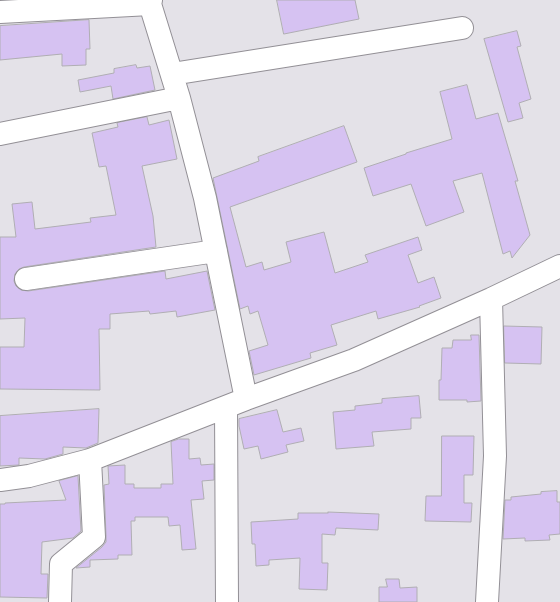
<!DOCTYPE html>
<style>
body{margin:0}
canvas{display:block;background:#e4e2e8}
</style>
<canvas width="560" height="602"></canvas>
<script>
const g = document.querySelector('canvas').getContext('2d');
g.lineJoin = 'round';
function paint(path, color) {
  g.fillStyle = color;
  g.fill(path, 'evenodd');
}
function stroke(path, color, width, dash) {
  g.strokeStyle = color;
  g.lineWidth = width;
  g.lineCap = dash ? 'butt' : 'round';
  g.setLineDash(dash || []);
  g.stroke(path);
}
const building = new Path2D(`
 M277 0H355L359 19 284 34Z
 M89 20 90 49H86V65L62 66V54L0 60V26Z
 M517 31 521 46 517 47 531 99 519 103 523 118 508 122 484 39Z
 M136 65 137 68 150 66 155 90 113 99 111 86 80 92 78 80 114 73V69Z
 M467 85 476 119 498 113 518 181H515L530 235 512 258 510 251 503 254 482 173 453 181 464 212 426 226 411 184 373 196 364 168 406 154V153L452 139 440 92Z
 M147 117 149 125 169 120 177 159 142 166 153 216 156 247 24 267 19 269 15 274 14 281 16 286 21 290 28 291 165 271 166 279 207 271 215 310 177 317 176 311 150 314 149 311 110 314V329H99L100 390 0 389V347H24L25 318 0 319V237H16L12 204 32 202 35 229 91 222 90 218 116 215 106 166 99 167 92 133 118 127 117 123Z
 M344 126 357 162 230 207 246 267 262 262 264 270 291 262 286 242 324 232 335 273 368 262 365 255 418 237 422 250 408 255 418 283 434 277 441 298 419 306 420 307 378 319 376 311 331 325 337 345 310 353 311 358 254 375 249 351 268 345 258 311 250 314 248 306 240 309 213 178 259 161 258 157Z
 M504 326 542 327 541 364 505 363Z
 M471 335H479L481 401 467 402V400H439V380H441L442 348H452L453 340H471Z
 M419 396 421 418H411V429L372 432 374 446 336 449 333 412 355 410V406L382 403V399Z
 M99 409 98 443 86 448 63 447V454L45 459 19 458V465L0 466V416Z
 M277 410 283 432 301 428 304 441 286 445 288 452 261 459 258 446 244 449 239 426V419Z
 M442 436H474L473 475H464V503H472L471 522 425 521 426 496H441Z
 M179 439H189V459L200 458 201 465 214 464V480L202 481 204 499 191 500 196 549 182 550 180 525 169 526 168 517H135V521H131L132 555H118V559L90 560V567L76 568 102 547 106 542V536L104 485 109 484 108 466 125 465V484H134V488H161V484H173L171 442Z
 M78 476 81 531 73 538 42 542 41 574H48L47 598 0 597V504H5V503L66 500 59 481Z
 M557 491V502H560V534L549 535 550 540 525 541V538L503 539 505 500H511V497L541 494V492Z
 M328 512 379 514 378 530 336 528 335 535 322 534V563H328L327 590 299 589 300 558 269 560V565L256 566 255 544H252L251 522 298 519V513H328Z
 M386 579H399L400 588 417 587V602H379V587H387Z`);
paint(building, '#d6c2f2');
stroke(building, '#b0aeb3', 1);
const minor = new Path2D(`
 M151 0 150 4 179 98 205 198 246 399
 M0 12 150 4
 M172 74 462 28
 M0 134 179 98
 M26 279 216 251
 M226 407 227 602
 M0 480 29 476 90 460 246 399 354 360 491 299 560 266
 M60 602 61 564 94 537 90 460
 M487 602 495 456 491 299`);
stroke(minor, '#939096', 24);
stroke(minor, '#fff', 22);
</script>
